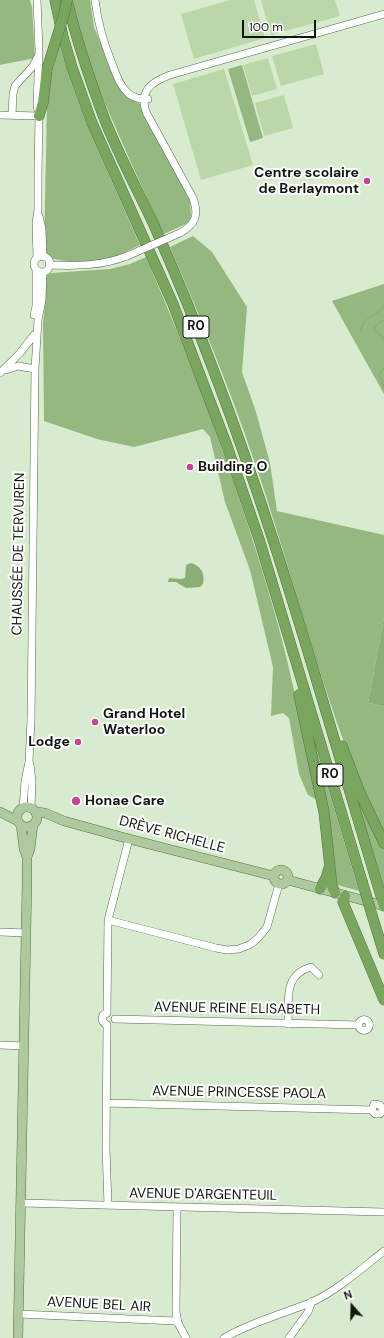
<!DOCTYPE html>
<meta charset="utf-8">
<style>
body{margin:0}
#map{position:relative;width:384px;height:1338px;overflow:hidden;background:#d9ebcf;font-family:"DM Sans",sans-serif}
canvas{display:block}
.north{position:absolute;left:332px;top:1286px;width:40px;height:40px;-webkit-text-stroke:3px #fff;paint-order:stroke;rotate:340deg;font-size:11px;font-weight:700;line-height:16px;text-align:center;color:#10160d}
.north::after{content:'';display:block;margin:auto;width:14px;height:18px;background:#10160d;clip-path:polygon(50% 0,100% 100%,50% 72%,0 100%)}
.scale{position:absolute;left:242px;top:20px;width:74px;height:18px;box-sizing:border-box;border:2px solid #10160d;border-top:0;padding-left:5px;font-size:12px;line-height:14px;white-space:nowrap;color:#10160d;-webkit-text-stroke:3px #fff;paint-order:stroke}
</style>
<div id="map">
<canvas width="384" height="1338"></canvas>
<div class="north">N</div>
<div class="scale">100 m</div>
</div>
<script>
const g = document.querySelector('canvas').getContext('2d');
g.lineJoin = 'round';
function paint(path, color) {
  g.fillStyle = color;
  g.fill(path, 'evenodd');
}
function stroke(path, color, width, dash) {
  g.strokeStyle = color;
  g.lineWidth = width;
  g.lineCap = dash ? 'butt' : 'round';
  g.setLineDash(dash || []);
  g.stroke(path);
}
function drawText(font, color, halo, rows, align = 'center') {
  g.font = font + ' "DM Sans",sans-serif';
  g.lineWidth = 4;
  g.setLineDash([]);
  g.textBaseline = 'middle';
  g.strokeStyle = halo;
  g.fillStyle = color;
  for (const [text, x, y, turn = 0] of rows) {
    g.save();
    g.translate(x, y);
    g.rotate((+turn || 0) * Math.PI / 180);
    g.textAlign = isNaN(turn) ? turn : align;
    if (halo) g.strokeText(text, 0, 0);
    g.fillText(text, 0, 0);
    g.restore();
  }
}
paint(new Path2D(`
 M230 0H254L265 38 194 59 181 14Z
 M261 0H335L340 16 271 35Z
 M316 44 324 74 281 86 272 56Z
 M268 58 277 89 252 96 243 65Z
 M224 69 253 165 201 180 173 84Z
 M284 95 293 128 264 136 255 103Z`), '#bad7a9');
paint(new Path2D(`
 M0 0H30L32 7 35 58 0 65Z
 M72 0H90L94 27 119 87 135 101 140 104 190 198 191 218 186 224 164 234 132 165 96 83 71 5Z
 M59 45 86 123 140 245C131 249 122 254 112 258 96 265 62 262 46 257L44 249 47 108 51 76Z
 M242 65 263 138 250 142 228 69Z
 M193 236 212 252 247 307 242 372 256 412 270 463 277 511 384 535V617L368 703 384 706V833C371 807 359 780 348 753 316 668 293 579 265 493 238 409 205 328 170 247Z
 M146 257C197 375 242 496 277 621 293 680 305 740 317 800L308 795 299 774 289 718 283 713 271 716 273 667 250 570 225 502 210 437 203 429 134 447 97 439 44 421 43 323 45 305 47 275 51 273 110 269 130 264Z
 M384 284V394L332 301Z
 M312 735 359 891 334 884Z
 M347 767 384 848V889Z`), '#94b880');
paint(new Path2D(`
 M191 563C201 566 205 573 203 584L200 587 186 588 176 582H168L169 578 181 579 185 578 186 565Z
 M384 617V706L368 703Z`), '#8bae77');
stroke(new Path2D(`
 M384 321 380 322 374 328 384 339
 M360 331 364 322 384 307
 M384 368 379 374 384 388`), '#8bae77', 1.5);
const minor = new Path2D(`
 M37 0 39 50 37 105 39 116 38 175V210L36 222 37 258
 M95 0C98 25 104 43 113 66 116 74 119 84 126 91 131 97 140 100 148 99
 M0 115 39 116
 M12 115 13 94 15 86 33 66 37 58
 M39 216 42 229 43 257
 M180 233C196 224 199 215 193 198L146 112C139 91 151 82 170 75L384 14
 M34 264a8 8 0 1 1 16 0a8 8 0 1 1-16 0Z
 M49 265C76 266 102 266 127 256
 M34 315 36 306V270
 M6 370 18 366 35 369
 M0 373 20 353 34 335
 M30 764 32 782 31 808
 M23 808 25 781 29 762 31 720 35 369 38 320 42 300 43 272
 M108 920 216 948 227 950 239 949 251 944 258 938 267 927 279 884
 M0 932 26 933
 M107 1013 108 920 129 839
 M115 1019 359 1025
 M358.5 1025a5.5 5.5 0 1 1 11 0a5.5 5.5 0 1 1-11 0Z
 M288 1024C289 1000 283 975 311 967L319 975
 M107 1025 106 1148 108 1205
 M107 1025C103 1023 101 1020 103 1015L107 1013
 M0 1045 24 1046
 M106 1103 372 1110 375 1114H380L383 1110 380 1105 374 1104 372 1110
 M21 1203 384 1212
 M177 1207 176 1312 178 1323 186 1338
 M19 1314 175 1321 178 1323
 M224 1338C251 1322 283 1314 312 1302 338 1290 361 1269 384 1251
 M289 1338 308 1312 312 1301`);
const major = new Path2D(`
 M17 817a10 10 0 1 1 20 0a10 10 0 1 1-20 0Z
 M0 812 18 821
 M36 812 45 813 64 821 129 839 274 876
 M27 857 30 849 33 825
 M274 877a7 7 0 1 1 14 0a7 7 0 1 1-14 0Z
 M288 880 384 906
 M18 1338 27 882V857L24 849 21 825`);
const highway = new Path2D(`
 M55 0 63 37 72 67 92 123 173 304 227 446 259 539 362 881
 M67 0C76 39 89 77 103 115 117 152 137 189 154 225 176 275 197 326 216 377 282 550 330 729 384 906
 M39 116 43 103 47 69
 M299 695 324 812 332 886 335 893
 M342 746 360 793 384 843
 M320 889 326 878 329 868
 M345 896 343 902 348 914 384 1000
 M372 915 384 954`);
stroke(minor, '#57674e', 8);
stroke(major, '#547342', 10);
stroke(highway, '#547342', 11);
stroke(minor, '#fff', 7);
stroke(major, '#afc99e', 9);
stroke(highway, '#79a55e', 10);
const minorBridge = new Path2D(`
 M127 256 180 233`);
const highwayBridge = new Path2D(`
 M47 69 64 14 67 0
 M362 881 372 915`);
stroke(minorBridge, '#57674e', 8, []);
stroke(highwayBridge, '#547342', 11, []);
stroke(minorBridge, '#fff', 7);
stroke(highwayBridge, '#79a55e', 10);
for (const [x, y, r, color] of [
 [367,181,4,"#c34696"],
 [190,467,4,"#c34696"],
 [95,722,4,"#c34696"],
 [78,742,4,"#c34696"],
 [76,801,5,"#c34696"]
]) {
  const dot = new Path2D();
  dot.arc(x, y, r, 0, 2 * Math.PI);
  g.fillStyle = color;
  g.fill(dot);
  stroke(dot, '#fff', 1.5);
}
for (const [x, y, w] of [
 [196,327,26],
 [330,775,26]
]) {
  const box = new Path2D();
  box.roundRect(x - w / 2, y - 11, w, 22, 3);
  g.fillStyle = '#fff';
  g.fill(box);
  stroke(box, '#10160d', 1);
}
drawText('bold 13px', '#10160d', null, [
 ["R0",196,327],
 ["R0",330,775]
]);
drawText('bold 14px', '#10160d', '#fff', [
 ["Centre scolaire",359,173,"right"],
 ["de Berlaymont",359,189,"right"],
 ["Building O",198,467],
 ["Grand Hotel",103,714],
 ["Waterloo",103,730],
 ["Lodge",70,742,"right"],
 ["Honae Care",85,801]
], 'left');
drawText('14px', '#10160d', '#fff', [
 ["CHAUSSÉE DE TERVUREN",19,554,-89],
 ["DRÈVE RICHELLE",172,835,15],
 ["AVENUE REINE ELISABETH",237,1009,1],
 ["AVENUE PRINCESSE PAOLA",239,1093,1],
 ["AVENUE D'ARGENTEUIL",203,1195,1],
 ["AVENUE BEL AIR",99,1305,3]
]);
</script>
